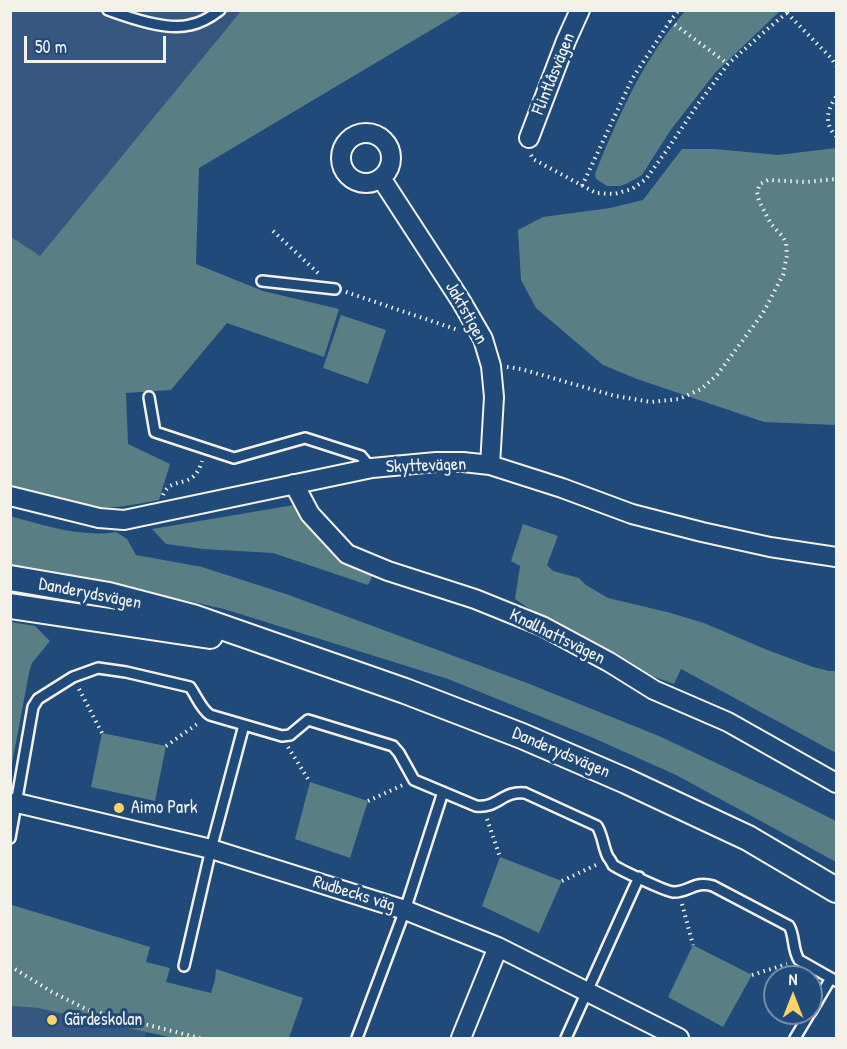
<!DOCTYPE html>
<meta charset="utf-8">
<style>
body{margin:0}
#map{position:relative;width:847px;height:1049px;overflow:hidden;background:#1f4a7a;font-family:"Patrick Hand",sans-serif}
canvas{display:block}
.frame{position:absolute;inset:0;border:12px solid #f4f1e8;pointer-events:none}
.north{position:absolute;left:763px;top:965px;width:60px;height:60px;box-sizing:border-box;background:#1f4a7a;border:2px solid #748da6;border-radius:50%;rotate:0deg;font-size:16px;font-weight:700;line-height:24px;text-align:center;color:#f4f1e8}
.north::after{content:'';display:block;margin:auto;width:21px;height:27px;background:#ffd166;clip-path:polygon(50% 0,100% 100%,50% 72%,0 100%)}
.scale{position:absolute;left:24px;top:36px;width:142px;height:27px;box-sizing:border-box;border:3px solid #f4f1e8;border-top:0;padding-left:8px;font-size:18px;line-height:21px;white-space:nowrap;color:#f4f1e8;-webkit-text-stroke:4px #1f4a7a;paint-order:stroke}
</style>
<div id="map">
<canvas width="847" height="1049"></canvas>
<div class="frame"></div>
<div class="north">N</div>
<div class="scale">50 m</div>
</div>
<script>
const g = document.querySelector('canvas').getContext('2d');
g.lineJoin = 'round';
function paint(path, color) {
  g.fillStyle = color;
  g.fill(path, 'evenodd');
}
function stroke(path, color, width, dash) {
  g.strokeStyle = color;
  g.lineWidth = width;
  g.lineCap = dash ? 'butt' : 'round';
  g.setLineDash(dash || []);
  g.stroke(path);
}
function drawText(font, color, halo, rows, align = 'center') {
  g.font = font + ' "Patrick Hand",sans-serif';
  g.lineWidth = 6;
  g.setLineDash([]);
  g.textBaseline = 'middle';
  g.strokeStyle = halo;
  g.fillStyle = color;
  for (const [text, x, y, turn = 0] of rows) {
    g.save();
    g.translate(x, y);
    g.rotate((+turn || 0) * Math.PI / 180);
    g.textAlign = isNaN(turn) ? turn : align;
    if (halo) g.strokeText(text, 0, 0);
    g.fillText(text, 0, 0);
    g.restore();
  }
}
paint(new Path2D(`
 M10 11H241L40 257 11 236Z
 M10 1006 38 1008 147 1032 144 1038H11Z`), '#365780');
paint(new Path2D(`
 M686 10 780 11 715 73 670 131 642 175 628 183 620 186H607L596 179 595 174C618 117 644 57 686 10Z
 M241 11H463L199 168 196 264 263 291 339 309 324 357 227 323 171 390 126 393 128 444 170 464 159 500C136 504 112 510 88 507 62 504 36 494 11 487L10 236 40 256Z
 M836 148V425L764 422 637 379 603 365 536 308 521 280 518 230 543 217 610 208 643 200 682 149H715L778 155Z
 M341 315 386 330 368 384 323 368Z
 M294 505 340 554 373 575 368 585 273 553 203 549 166 544 152 529Z
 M10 516C43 525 82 538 116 532L127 539 136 555 202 567 286 594 527 683 659 736 780 793 836 821V862L676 775 591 737 448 679 224 609 116 585 11 568Z
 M523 524 558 536 547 565 553 571 579 578 586 585 608 598 667 612 704 623 765 649 813 667 829 671H836V753L681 669 674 684 633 669 561 631 515 599 520 566 511 561Z
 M11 622 35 626 50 641 32 663 29 673 11 769Z
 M102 733 166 746 155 801 91 787Z
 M310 782 368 801 350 858 295 839Z
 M500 857 562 881 539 933 482 906Z
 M12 905 150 947 146 962 170 968 166 982 211 993 215 980 216 969 303 998 289 1038H173L38 1008 11 1006 10 911Z
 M693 945 752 975 723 1027 668 997Z`), '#597e84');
const lane = new Path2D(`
 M108 10C130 18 167 31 190 25 201 23 211 17 220 10
 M262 281 335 289
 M149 397 155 432 234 458 305 438 361 456 371 468
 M10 838 33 707 38 699 73 677 98 668 126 672 190 687C197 697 201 709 210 715L282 736 290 735 308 720 393 746 399 753 414 780 476 806C497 809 503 790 525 793L597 826C603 836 603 847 608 857 609 858 612 863 613 865 620 870 665 891 673 892 688 893 695 880 713 886L789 926C795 936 792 949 799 960L836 981
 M184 966 211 849 244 725
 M811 1012 831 978
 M357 1038 405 910 443 792
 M566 1038 639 877
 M795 1038 810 1013`);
const street = new Path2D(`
 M341 158a25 25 0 1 1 50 0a25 25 0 1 1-50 0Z
 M529 138 566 41 580 10
 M381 178 461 301 483 339 491 366 494 397 490 465
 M294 484 310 514 347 554 388 571 475 599 542 626 609 662 654 690 728 722 836 783
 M10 496 99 518 124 520 372 468 436 462H463L490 465 562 488 632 514 702 532 770 547 836 557
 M10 803H17L211 849 405 910 498 947 679 1038
 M461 1038 498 947`);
const secondary = new Path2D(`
 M10 578 109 595 193 617 405 691 522 736 626 781 748 838 836 890
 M10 606 210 636`);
stroke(lane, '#f4f1e8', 14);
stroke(street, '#f4f1e8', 22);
stroke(secondary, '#f4f1e8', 28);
stroke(new Path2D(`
 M787 13 832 59 836 66
 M670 21 728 64
 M836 97C827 110 824 124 836 136
 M531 155 533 159 596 193 614 194 632 189 646 179 667 150 698 104 728 64 764 32 790 10
 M582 186 632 79 670 21 679 10
 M273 231 318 273
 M346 292 458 330
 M507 367 521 369 615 396 651 402 679 399 701 389 717 375 763 313 783 275 787 255 786 243 783 237 771 224 759 201 757 192 760 184 768 180 806 182 836 179
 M163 495C172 474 193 492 202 461
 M79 689 102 733
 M166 746 200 722
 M288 747 310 782
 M368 801 403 785
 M487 819 500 857
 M562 881 598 864
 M682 904 693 945
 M10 966 52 992 88 1010 200 1038
 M752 975 787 964`), '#f4f1e8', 4, [1.5, 4.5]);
stroke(lane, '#1f4a7a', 9);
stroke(street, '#1f4a7a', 18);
stroke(secondary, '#1f4a7a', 24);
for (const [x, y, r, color] of [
 [119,808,6,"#ffd166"],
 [52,1020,6,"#ffd166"]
]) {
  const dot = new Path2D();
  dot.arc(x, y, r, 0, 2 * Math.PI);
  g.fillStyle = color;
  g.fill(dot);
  stroke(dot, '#1f4a7a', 2);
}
drawText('18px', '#f4f1e8', '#1f4a7a', [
 ["Flintlåsvägen",554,74,-68],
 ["Jaktstigen",466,313,61],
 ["Skyttevägen",426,466,-2],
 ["Danderydsvägen",90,594,11],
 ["Knallhattsvägen",557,637,26],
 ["Danderydsvägen",561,753,23],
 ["Rudbecks väg",354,894,17]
]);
drawText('18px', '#f4f1e8', '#1f4a7a', [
 ["Aimo Park",131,808],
 ["Gärdeskolan",64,1020]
], 'left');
</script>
